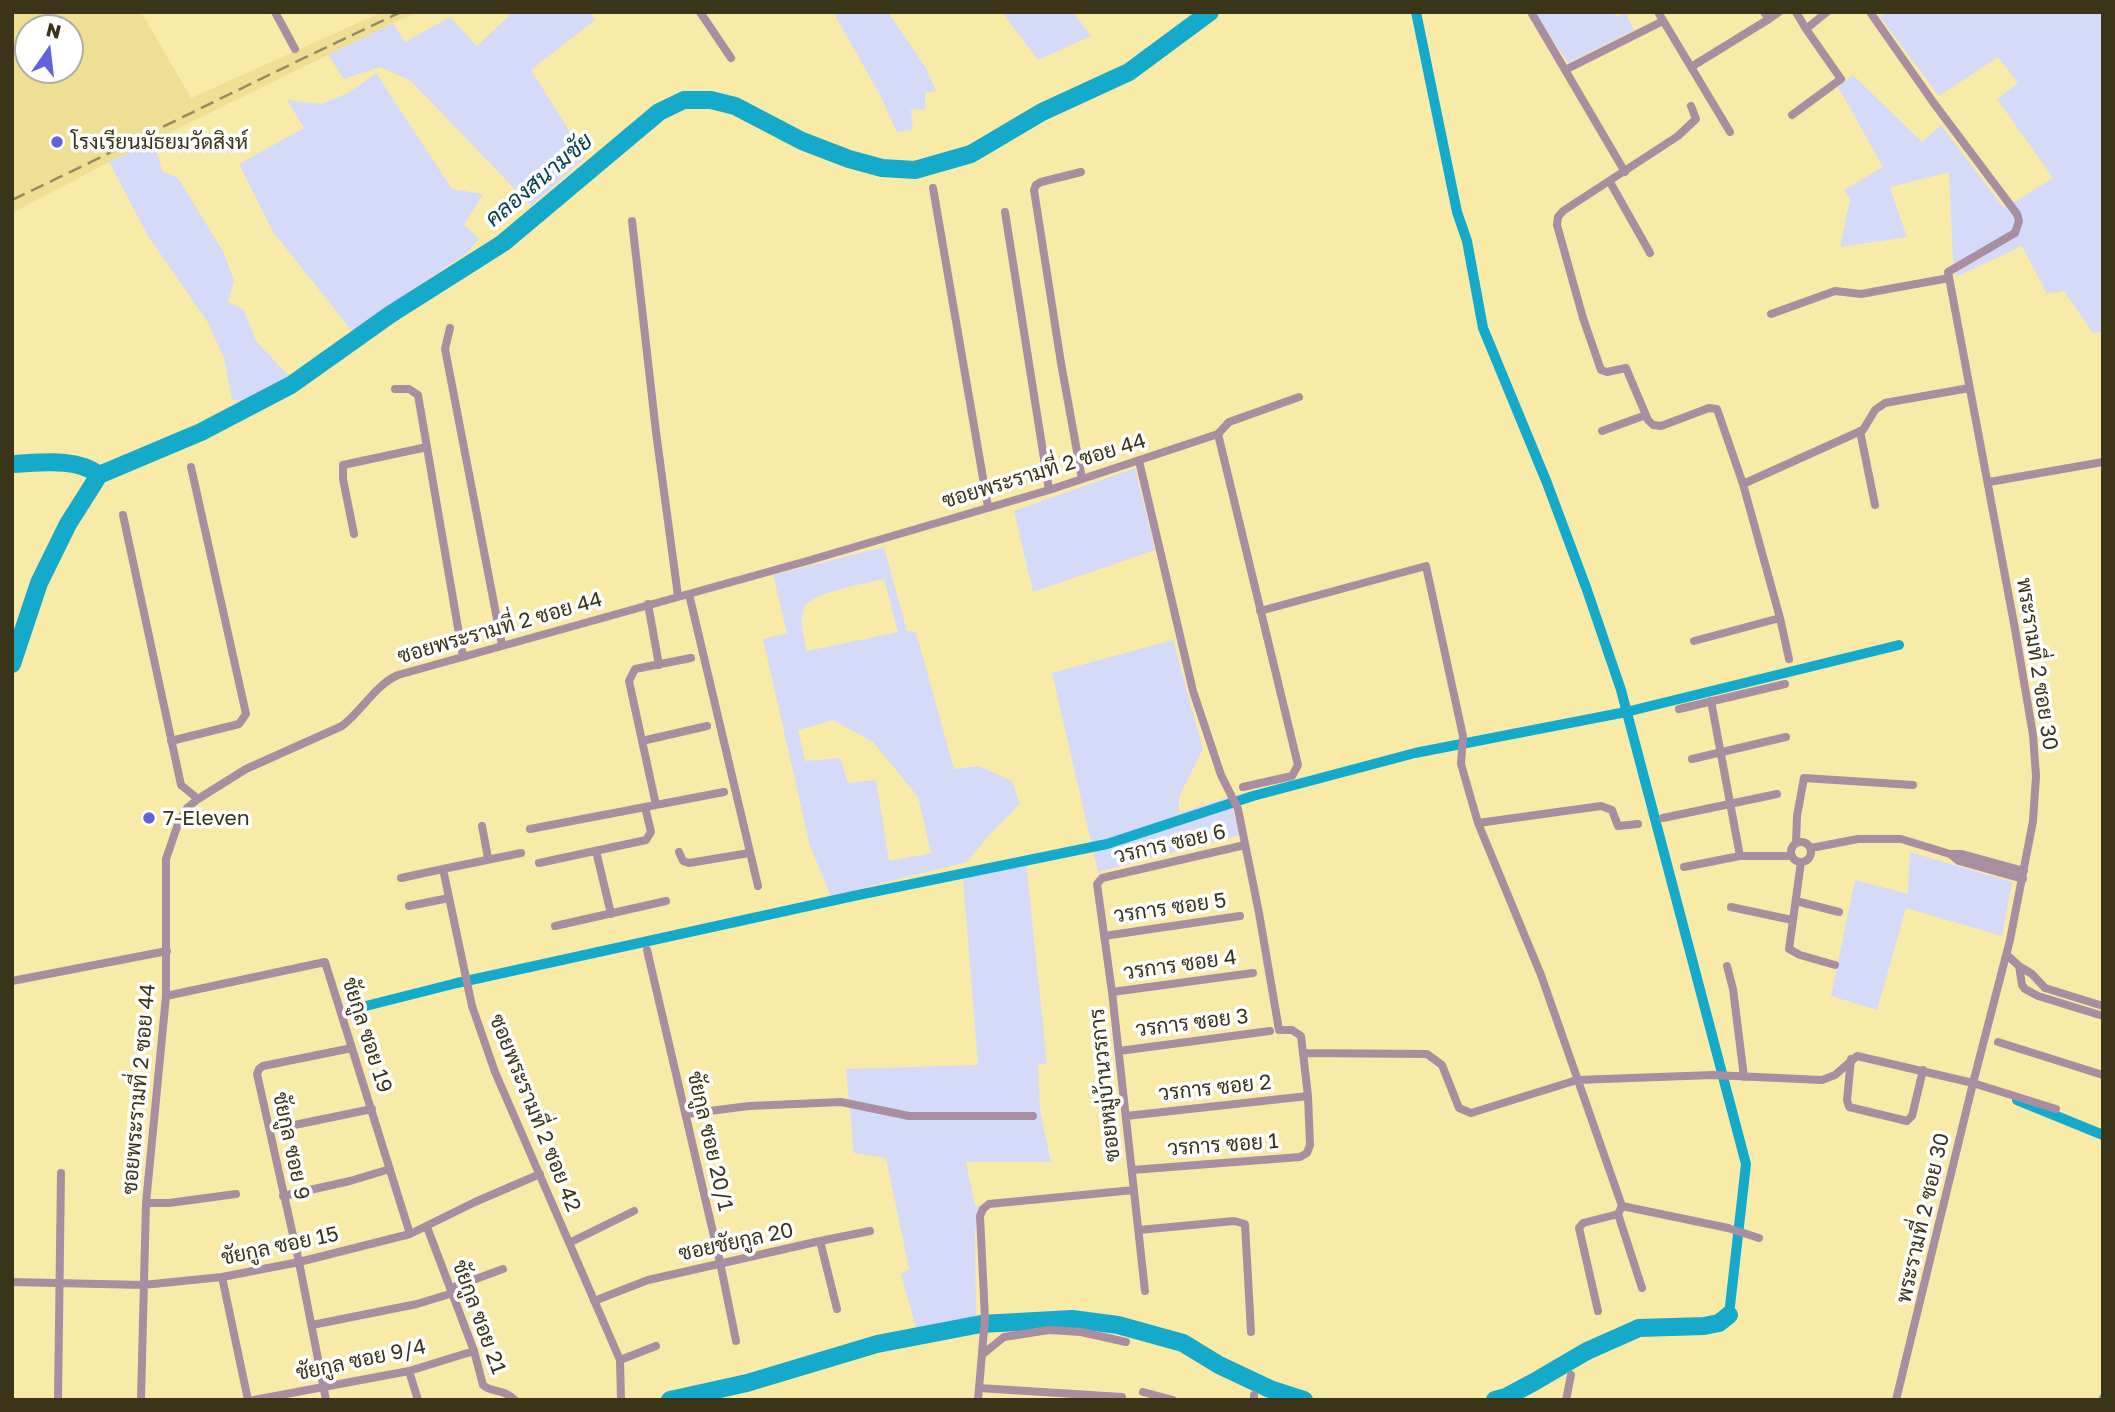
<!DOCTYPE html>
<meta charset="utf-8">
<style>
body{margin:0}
#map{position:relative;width:2115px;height:1412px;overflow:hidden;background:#f8eba8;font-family:"Golos Text",sans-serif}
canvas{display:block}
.frame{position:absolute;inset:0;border:14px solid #3a3419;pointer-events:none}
.north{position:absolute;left:14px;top:14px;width:70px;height:70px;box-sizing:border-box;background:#fff;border:2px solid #b0aea3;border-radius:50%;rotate:14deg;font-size:19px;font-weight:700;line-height:28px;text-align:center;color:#3a3419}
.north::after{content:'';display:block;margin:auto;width:24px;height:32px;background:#6163dc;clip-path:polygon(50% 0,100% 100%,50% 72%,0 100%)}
</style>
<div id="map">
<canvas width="2115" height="1412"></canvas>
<div class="frame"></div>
<div class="north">N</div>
</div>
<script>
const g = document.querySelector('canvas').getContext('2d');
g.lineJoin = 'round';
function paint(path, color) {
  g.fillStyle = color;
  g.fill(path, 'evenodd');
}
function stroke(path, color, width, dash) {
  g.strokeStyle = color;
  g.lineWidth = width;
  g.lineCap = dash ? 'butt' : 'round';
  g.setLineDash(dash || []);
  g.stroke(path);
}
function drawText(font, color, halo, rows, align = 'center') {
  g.font = font + ' "Golos Text",Sarabun,sans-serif';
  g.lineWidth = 7;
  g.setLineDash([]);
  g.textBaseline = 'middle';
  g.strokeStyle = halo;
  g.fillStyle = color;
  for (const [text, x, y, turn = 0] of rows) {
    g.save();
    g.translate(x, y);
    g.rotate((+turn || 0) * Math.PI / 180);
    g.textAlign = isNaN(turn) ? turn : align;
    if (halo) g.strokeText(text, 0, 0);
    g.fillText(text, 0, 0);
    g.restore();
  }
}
paint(new Path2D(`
 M12 12H141L191 98 382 12H416L109 162 12 213ZM28 28H70V70H28Z`), '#eedf94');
paint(new Path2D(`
 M513 12H590L595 20 531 70 586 157 531 206 411 81 380 67 344 79 328 55 393 23 405 42 450 17 477 46Z
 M833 12H888L890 15 926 68 936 91 925 93V110L911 109 913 130 897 132 880 95Z
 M1002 12H1073L1091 36 1038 60Z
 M1534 12H1613L1617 17 1625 12 1634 30 1568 63Z
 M1885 12H2103V332L2093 333 2064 291 2047 294 2022 246 1956 277 1953 260 1949 172 1890 187 1907 237 1840 247 1850 200 1844 190 1883 167 1838 87 1853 75 1922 142 1941 125 2004 208 2053 178 1997 99 2018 83 1998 57 1939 96 1880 17Z
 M376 73 452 189 483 194 464 225 479 239 468 252 352 331 273 232 239 164 304 128 287 100 321 104 348 93Z
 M154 140 162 171 178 178 224 253 234 281 228 302 244 310 256 341 289 376 249 401 232 400 224 358 207 321 148 236 109 162Z
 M1135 468 1155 550 1033 592 1014 511Z
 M884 547 907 631 916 632 954 769 979 766 1012 781 1020 804 990 834 967 862 831 896 810 846 763 639 787 633 773 575ZM884 579 898 632 807 651C804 637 798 620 805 606 814 592 867 583 884 579ZM833 720 873 742 918 797 931 853 889 861 876 780 848 783 840 758 805 761 798 730Z
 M1173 640 1203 749 1179 797V813L1229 797 1240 835 1098 872 1052 673Z
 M1910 852 2012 882 2002 936 1906 908 1877 1010 1831 996 1855 880 1908 894Z
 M1026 861 1047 1064H1038L1040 1110 1051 1162H966L975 1206H983L975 1231 976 1318 918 1335 901 1274 909 1269 886 1158 854 1153 846 1069 978 1065 963 879Z`), '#d5daf8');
stroke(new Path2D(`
 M1416 12 1457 212 1467 241 1483 328 1547 483 1587 590 1621 690 1746 1164 1729 1315
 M350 1010 457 983 858 895 1107 844 1253 796 1415 753 1626 712 1899 645
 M2017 1100 2103 1135`), '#16aaca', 10);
stroke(new Path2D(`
 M12 464C39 463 77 457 99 475
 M12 664 39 583 68 524 99 475 201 432 291 385 391 314 503 243 659 112 684 100H711L735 106 802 141 849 159 882 168 915 170 971 154 1042 112 1129 72 1210 12
 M670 1400 747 1383 877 1344 981 1324 1072 1319 1118 1325 1183 1343 1219 1365 1270 1389 1304 1400
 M1495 1400 1506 1397 1534 1382 1587 1351 1639 1328 1704 1326 1719 1323 1729 1315`), '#16aaca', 18);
stroke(new Path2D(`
 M275 12 295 49
 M700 12 731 58
 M1531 12 1625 172
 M1658 12 1730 132
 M1764 12 1769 19 1779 12
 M1796 12 1806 29
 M1870 12 1933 102 2017 214 2019 221 2015 233 1948 272 2015 629 2033 735 2036 776 2033 821 2010 940 1973 1083 1896 1400
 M1691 67 1769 19
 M1565 70 1663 21
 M1691 106 1696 119 1678 136 1563 211 1558 217 1557 225 1583 318 1601 370 1607 372 1626 368 1648 420 1653 425 1661 426 1709 408 1717 409 1743 484 1863 430 1875 410 1885 403 1969 388
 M1792 115 1841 79 1806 29 1827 12
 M1081 172 1041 182 1036 185 1034 190 1061 363 1082 479
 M1610 182 1650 253
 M933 188 988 507
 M1005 212 1049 490
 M632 221 656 432 678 596
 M1771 314 1835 291 1861 294 1949 278
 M450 328 445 349 502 645
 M395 389H409L418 395 463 657
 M1602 431 1646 415
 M1860 431 1875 505
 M1218 434 1298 765 1292 776 1243 787
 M1989 482 2103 462
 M123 515 181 785 198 799
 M354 534 343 479V465L427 447
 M689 594 758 886
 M648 604 659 665
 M1260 611 1426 566 1463 736 1461 764 1478 823 1541 975 1622 1206 1618 1214 1642 1288
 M1780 618 1789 659
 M1694 641 1780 618 1743 484
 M1711 701 1740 856
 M1679 709 1785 684
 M171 741 239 724 246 714 191 467
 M642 741 707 726
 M1692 759 1786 737
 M656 805 629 681 635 669 691 658
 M1663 818 1777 794
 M1478 823 1601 806 1612 810 1618 826 1638 824
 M482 826 488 858
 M530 829 724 792
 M1791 852a10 10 0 1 1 20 0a10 10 0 1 1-20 0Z
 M1796 843 1797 816 1804 778 1913 785
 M1811 848 1858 839H1901L1950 854 1959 861 2023 879
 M596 851 611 914
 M679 852 683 861 689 863 749 853
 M521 853 443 869 472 1006 495 1072 620 1360 621 1400
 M1950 854H1962L2024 871
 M1801 862 1789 949 1800 955 1835 965
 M539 863 646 840 651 832 645 807
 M1684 867 1740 856H1792
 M401 878 443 869
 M1796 901 1839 912
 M409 906 449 898
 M1731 907 1792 920
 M555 926 666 901
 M1104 936 1240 916
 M647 950 720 1262 736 1341
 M2007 955 2019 966 2032 974 2045 988 2103 1006
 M1727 966 1733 989 1744 1077
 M2019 966 2022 985 2025 989 2038 996 2103 1016
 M12 981 167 951
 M1112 992 1253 973
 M166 996 325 962 410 1234
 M1998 1042 2103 1075
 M1119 1051 1270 1031
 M1304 1053 1427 1054 1442 1065 1459 1108 1471 1113 1577 1080 1713 1075 1822 1080 1835 1075 1857 1056 1973 1083 2056 1109
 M1851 1059 1847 1100 1849 1107 1907 1121 1912 1116 1923 1070
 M686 1114 749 1106 841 1102 909 1116H1033
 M1126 1116 1308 1096
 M270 1130 372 1109
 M1132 1170 1300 1157 1307 1153 1310 1145 1308 1096 1301 1036 1292 1030H1279L1259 913 1238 809 1221 775 1193 691 1139 461
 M283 1196 350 1181 390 1169
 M146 1203H169L236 1194
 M1622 1206 1728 1228 1759 1238
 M427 1227 474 1351 483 1385C491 1393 503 1388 515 1400
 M1139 1230 1234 1221 1245 1224 1251 1332
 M820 1241 870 1231
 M569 1243 634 1211
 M222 1277 248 1400
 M12 1282 143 1285 222 1277 299 1262 410 1234 475 1202 540 1174
 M451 1288 503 1269
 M1145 1291 1112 992 1097 884 1102 878 1245 845
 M594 1301 648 1280 820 1241 837 1309
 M1598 1311 1579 1228 1583 1223 1618 1214
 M312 1325 417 1304 453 1293
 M983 1354 1004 1337 1049 1330 1081 1332 1126 1342
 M620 1360 656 1346
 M409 1371 418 1400
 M979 1388 1122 1397
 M1143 1392 1173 1400
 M58 1400 61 1173
 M141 1400 146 1203 166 996V859L179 821 187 808 198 799 246 769 342 726C362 711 375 685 398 675L807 561 1049 490 1218 434 1229 422 1299 397
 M254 1400 409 1371 474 1351
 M326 1400 299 1262 257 1074 259 1069 263 1066 352 1048
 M978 1400 985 1318 980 1216 983 1209 989 1204 1134 1190
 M1254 1400V1395
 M1566 1400 1571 1375
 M2102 1400 2103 1398`), '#a88ea0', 8);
stroke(new Path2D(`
 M12 200C142 138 270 73 401 12`), '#958c5e', 2.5, [14, 7]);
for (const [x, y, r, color] of [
 [57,142,7,"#6163dc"],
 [149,818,7,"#6163dc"]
]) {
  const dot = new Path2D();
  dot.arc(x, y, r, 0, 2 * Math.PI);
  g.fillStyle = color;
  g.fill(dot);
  stroke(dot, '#fff', 2.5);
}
drawText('21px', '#3a3419', '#fff', [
 ["โรงเรียนมัธยมวัดสิงห์",71,142],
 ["7-Eleven",163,818]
], 'left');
drawText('21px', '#3a3419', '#fff', [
 ["ซอยพระรามที่ 2 ซอย 44",1044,471,-17],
 ["ซอยพระรามที่ 2 ซอย 44",500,628,-16],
 ["พระรามที่ 2 ซอย 30",2037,664,81],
 ["วรการ ซอย 6",1170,844,-13],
 ["วรการ ซอย 5",1170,908,-8],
 ["วรการ ซอย 4",1180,965,-8],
 ["วรการ ซอย 3",1192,1023,-7],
 ["ชัยกูล ซอย 19",367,1035,72],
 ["ซอยหมู่บ้านวรการ",1105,1085,-96],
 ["วรการ ซอย 2",1215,1088,-6],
 ["ซอยพระรามที่ 2 ซอย 44",139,1089,-85],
 ["ซอยพระรามที่ 2 ซอย 42",535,1113,68],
 ["ชัยกูล ซอย 20/1",710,1141,77],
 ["วรการ ซอย 1",1223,1145,-4],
 ["ชัยกูล ซอย 9",291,1146,78],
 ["พระรามที่ 2 ซอย 30",1923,1218,-77],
 ["ซอยชัยกูล 20",736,1242,-12],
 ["ชัยกูล ซอย 15",280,1246,-12],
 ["ชัยกูล ซอย 21",479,1317,70],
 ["ชัยกูล ซอย 9/4",361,1360,-12]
]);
drawText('italic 23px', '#074250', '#fff', [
 ["คลองสนามชัย",539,180,-40]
]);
</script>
